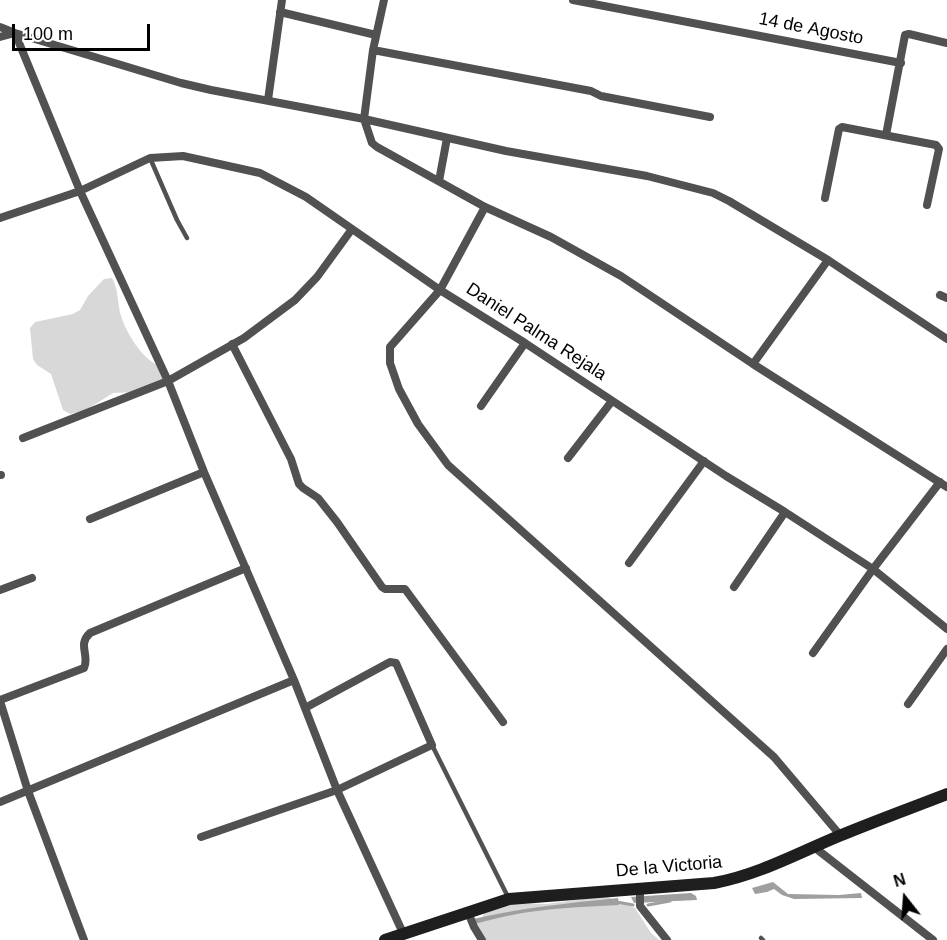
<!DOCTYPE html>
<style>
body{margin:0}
#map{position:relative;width:947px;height:940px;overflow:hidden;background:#fff;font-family:Arial,sans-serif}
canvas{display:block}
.north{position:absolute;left:875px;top:868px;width:60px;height:60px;-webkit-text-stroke:4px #fff;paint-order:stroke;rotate:343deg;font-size:16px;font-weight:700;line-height:24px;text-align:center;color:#000}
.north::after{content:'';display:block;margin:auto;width:21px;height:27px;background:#000;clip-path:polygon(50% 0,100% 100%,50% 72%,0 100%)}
.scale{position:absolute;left:12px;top:24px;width:138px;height:27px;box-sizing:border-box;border:3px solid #000;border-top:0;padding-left:8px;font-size:18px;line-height:21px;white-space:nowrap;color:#000;-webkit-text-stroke:4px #fff;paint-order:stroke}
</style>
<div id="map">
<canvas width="947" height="940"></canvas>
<div class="north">N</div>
<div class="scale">100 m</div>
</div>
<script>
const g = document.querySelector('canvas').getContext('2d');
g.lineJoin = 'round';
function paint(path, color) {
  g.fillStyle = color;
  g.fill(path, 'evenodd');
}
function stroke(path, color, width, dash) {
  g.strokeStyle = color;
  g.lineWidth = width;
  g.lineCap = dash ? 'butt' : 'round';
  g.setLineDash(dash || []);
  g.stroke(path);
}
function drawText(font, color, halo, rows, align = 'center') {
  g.font = font + ' Arial,sans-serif';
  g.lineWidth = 4.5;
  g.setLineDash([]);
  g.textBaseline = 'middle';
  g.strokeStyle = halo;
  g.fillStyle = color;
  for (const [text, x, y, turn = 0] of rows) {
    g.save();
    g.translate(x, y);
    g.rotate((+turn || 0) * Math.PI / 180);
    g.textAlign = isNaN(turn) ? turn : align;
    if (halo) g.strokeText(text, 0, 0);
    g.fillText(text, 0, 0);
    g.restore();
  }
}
paint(new Path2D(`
 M112 278C119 290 117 303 121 316 126 332 142 359 158 365L164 379 136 392 113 393 86 410 70 414 63 410 51 374 37 365 33 359 30 328 35 322 73 314 80 310 88 296 104 279Z
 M605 896 635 908 651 933 659 940H482L474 927 482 919 484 913 513 903 546 904Z`), '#d8d8d8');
paint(new Path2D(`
 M773 882 788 894 839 895 861 893 862 898 794 899 782 895 774 889 767 892 755 894 752 888Z
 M691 893 696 896 697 900 634 903 631 897Z
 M618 898 619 905C582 907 544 908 507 916 496 918 486 921 475 924L473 919C521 908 569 903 618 898Z`), '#9f9f9f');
stroke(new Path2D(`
 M617 902 633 905
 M648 905 670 901`), '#9f9f9f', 3);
stroke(new Path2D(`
 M150 158 177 220 187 238
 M432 745 509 899
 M761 938 763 940`), '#515151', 4.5);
stroke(new Path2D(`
 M384 0 373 50 364 119 372 143 377 147 485 207 551 237 621 276 753 364 947 487
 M573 0 901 63
 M280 12 376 35
 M0 27 15 33 181 83 211 90 364 119 506 151 647 176 713 193 729 201 828 260 753 364
 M0 37 15 33 80 191 168 381 204 472 294 680 337 790 403 933
 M373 50 591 91 601 96 710 117
 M268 100 282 0
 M886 135 905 35 909 34 947 43
 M439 181 447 138
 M825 198 839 129 842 127 936 145 939 149 927 205
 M485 207 440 290 390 347V363L399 389 418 424 448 465 774 757 840 835
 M0 218 80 191 150 158 183 156 260 173 306 197 440 290 525 343 726 476 785 512 873 569 947 629
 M828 260 947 339
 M940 295 947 298
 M232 344 291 459 299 484 303 488 318 498 337 522 382 587 385 589H405L503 722
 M481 406 525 343
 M23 438 168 381 244 338 295 300 317 277 352 229
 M568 458 612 401
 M0 475H1
 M90 519 204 472
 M629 563 704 461
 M734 587 785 512
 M0 590 32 578
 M813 653 873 569 940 482
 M0 700 84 668C90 655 77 645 90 633L246 568
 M0 701 28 791 84 940
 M908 704 947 649
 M0 802 294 680
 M201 837 337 790 432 745 396 663 390 662 305 708
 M814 847 933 940
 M640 889V906L667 940
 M468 912 474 927 482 940`), '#515151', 8);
stroke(new Path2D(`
 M385 940 509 899 714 883C758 875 798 853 839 836 875 821 911 808 947 794`), '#1e1e1e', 12);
drawText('18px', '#000', '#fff', [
 ["14 de Agosto",811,29,11],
 ["Daniel Palma Rejala",536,332,33],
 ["De la Victoria",669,867,-5]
]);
</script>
